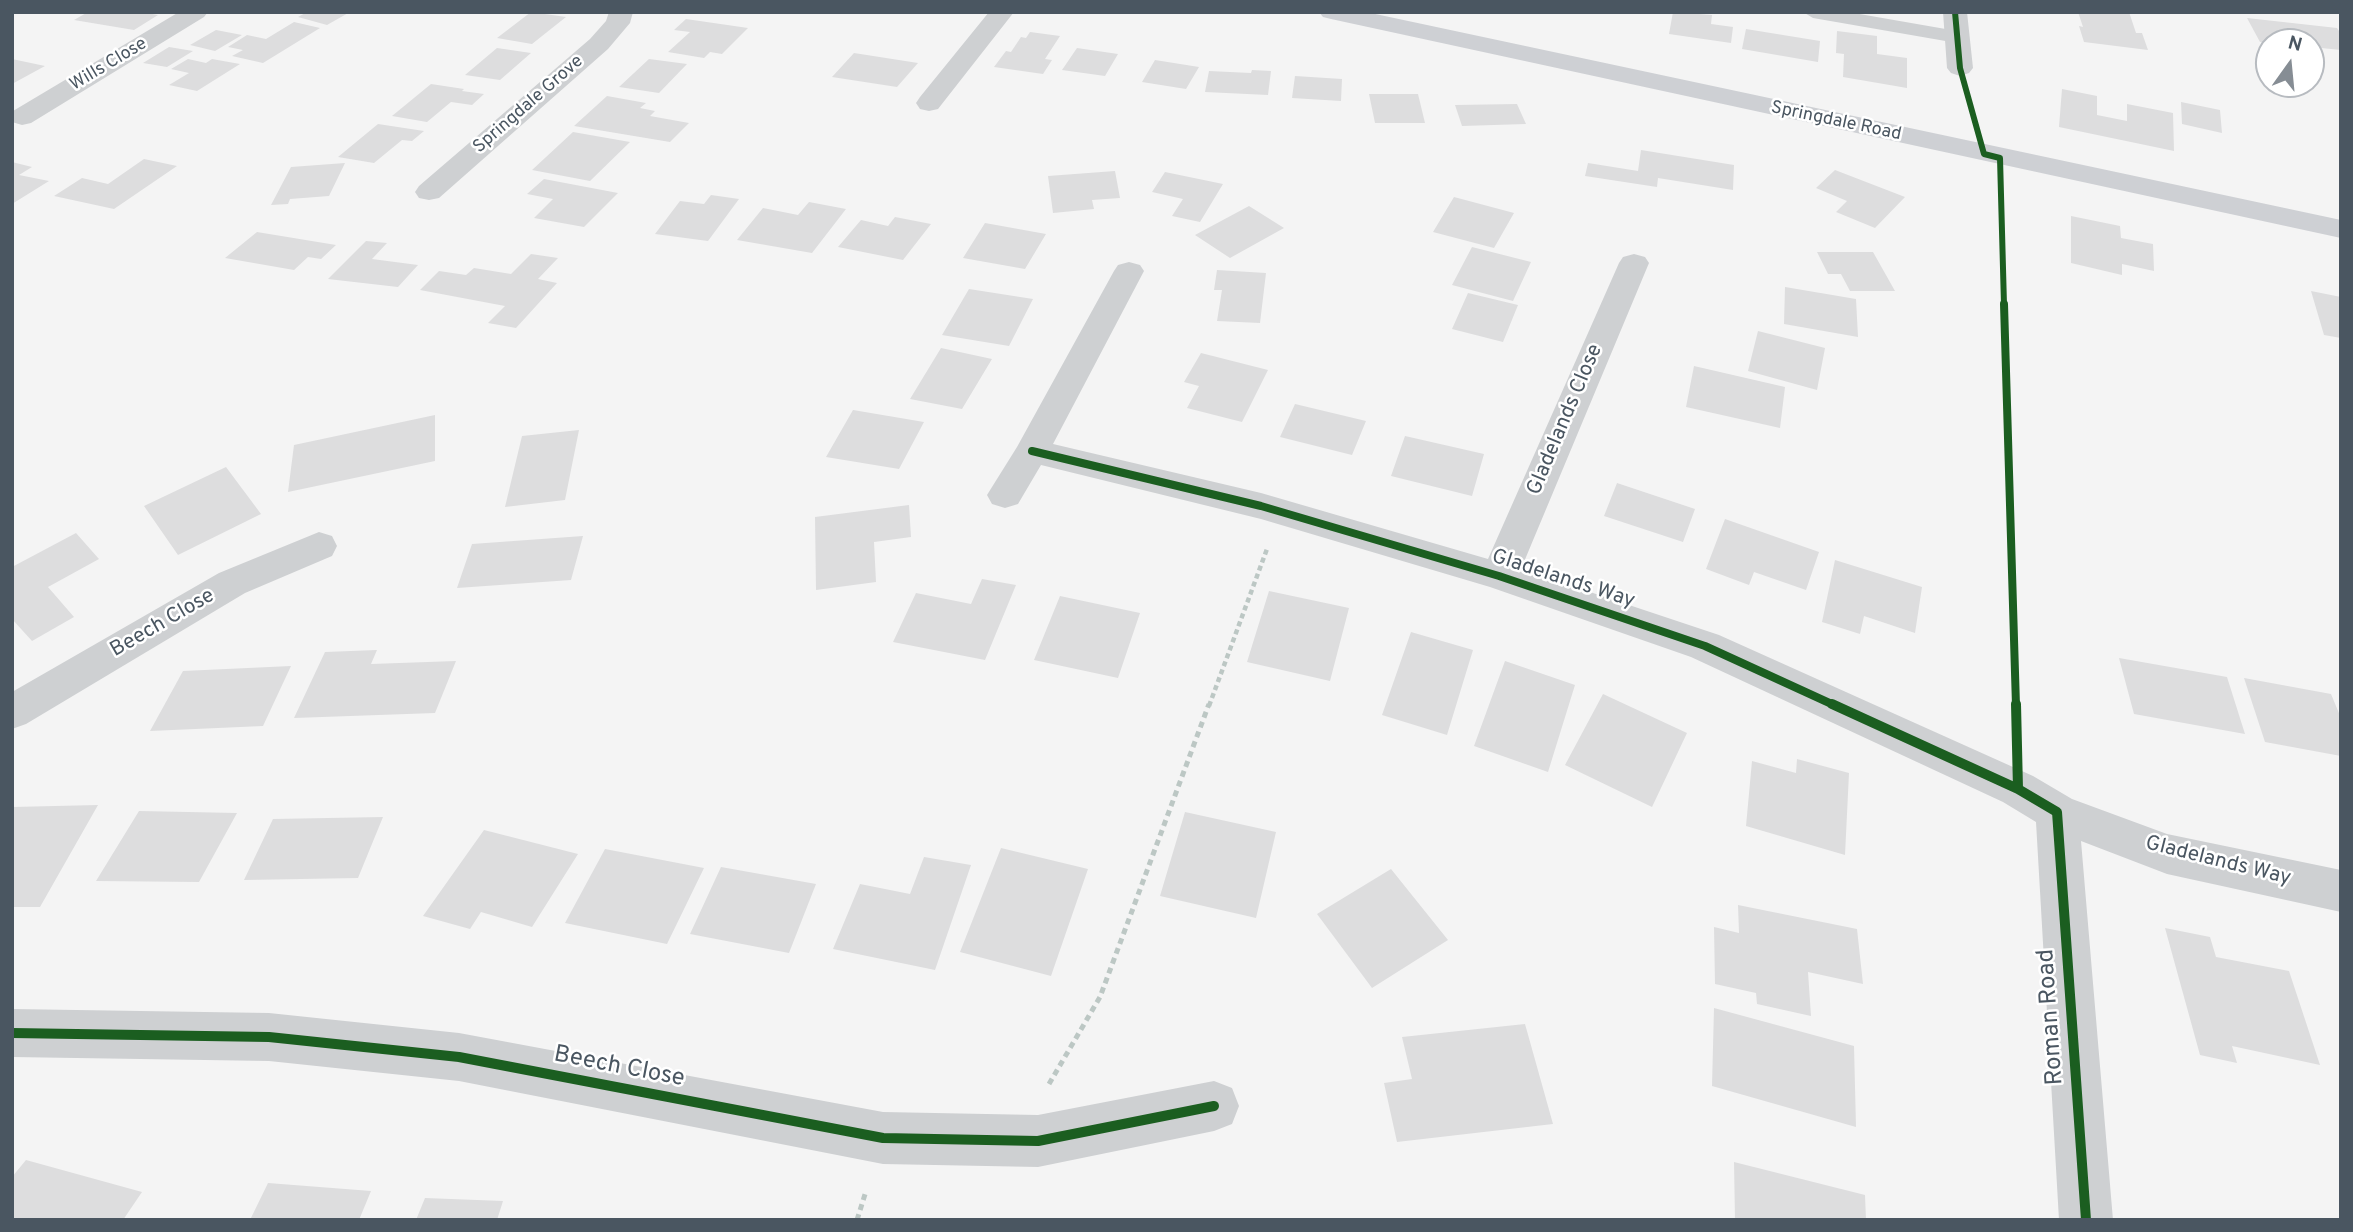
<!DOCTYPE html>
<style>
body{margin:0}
#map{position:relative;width:2353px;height:1232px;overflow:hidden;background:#f4f4f4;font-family:Overpass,sans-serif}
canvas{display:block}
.frame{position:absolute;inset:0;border:14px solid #4a5661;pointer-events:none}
.north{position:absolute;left:2255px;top:28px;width:70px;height:70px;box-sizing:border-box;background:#fff;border:2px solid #b7bbc0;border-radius:50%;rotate:15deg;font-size:19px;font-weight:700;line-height:28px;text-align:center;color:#4a5661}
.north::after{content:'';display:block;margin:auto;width:24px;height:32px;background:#868d94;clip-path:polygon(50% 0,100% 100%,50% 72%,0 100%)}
</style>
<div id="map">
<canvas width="2353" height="1232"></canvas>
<div class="frame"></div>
<div class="north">N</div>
</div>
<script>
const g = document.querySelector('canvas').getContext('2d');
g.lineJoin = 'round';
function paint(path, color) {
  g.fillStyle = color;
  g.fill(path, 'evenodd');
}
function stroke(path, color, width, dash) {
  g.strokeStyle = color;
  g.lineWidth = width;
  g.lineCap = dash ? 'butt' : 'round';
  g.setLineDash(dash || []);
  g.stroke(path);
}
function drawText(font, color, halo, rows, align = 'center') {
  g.font = font + ' Overpass,sans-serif';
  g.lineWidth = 5;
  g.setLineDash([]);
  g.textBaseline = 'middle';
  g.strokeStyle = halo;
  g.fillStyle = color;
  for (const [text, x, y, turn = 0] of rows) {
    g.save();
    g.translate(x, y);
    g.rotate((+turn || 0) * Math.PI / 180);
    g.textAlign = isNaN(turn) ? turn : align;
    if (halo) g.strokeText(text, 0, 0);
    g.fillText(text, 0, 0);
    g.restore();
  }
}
paint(new Path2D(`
 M88 12H141L158 15 134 30 74 20Z
 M307 12H350L327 25 298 17Z
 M531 12 566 17 532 44 497 38Z
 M1673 12 1712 15 1711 24 1733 27 1731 43 1669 34Z
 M2078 12H2129L2136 33H2142L2148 50 2084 42 2079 26 2083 27Z
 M2247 18 2337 28 2341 34V50L2311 47V42H2260Z
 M686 19 748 28 722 54 710 52 704 58 668 52 690 32 674 30Z
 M294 22 320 28 263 63 232 56 243 50 228 47 247 35 266 39Z
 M1746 29 1820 41 1818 62 1742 49Z
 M216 30 242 35 215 51 190 45Z
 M1837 31 1877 36V54L1907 58V88L1843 77 1844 54 1836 53Z
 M1030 32 1060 36 1045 59 1052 60 1043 74 994 67 1006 51 1011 52 1021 37 1026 38Z
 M169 47 193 51 167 67 143 63Z
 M497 48 531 53 500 80 465 75Z
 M1077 48 1118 54 1105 76 1062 70Z
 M854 53 918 63 897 87 832 77Z
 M12 59 45 66 12 84Z
 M188 59 206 63 212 59 240 64 197 91 169 85 189 73 171 69Z
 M649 59 687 64 659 93 619 87Z
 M1155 60 1199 67 1186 89 1142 82Z
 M1252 70 1271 71 1268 95 1205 92 1209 71 1251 73Z
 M1295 76 1342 79 1341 101 1292 98Z
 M431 84 464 89 462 91 484 94 472 105 451 102 427 122 392 116Z
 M2062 89 2097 96V115L2127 121V104L2173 113 2174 151 2059 127Z
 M1369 94H1418L1425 123H1375Z
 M607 96 646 103 640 108 655 111 650 116 689 123 670 142 574 126Z
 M2181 102 2220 110 2222 133 2182 124Z
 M1517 104 1526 124 1462 126 1455 105Z
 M378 124 424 131 412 141 402 140 374 163 338 157Z
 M573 132 630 142 590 181 532 170Z
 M1641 150 1734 165 1733 190 1658 178 1657 187 1585 176 1588 163 1638 171Z
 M144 159 177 166 114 209 54 196 82 178 108 184Z
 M12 162 32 167 19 175 49 181 12 204Z
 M345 163 329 196 290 199 288 204 271 205 291 167Z
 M1835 170 1905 197 1875 228 1836 212 1847 201 1816 188Z
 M1115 171 1120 198 1092 200 1094 209 1053 213 1048 176Z
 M1165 172 1223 184 1200 222 1172 216 1183 199 1152 192Z
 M544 179 618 193 584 227 534 218 553 199 527 194Z
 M711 195 739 199 708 241 655 234 680 201 704 204Z
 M1454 197 1514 213 1494 248 1433 232Z
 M809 202 846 209 812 253 737 240 763 208 798 215Z
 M1249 206 1284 228 1230 258 1195 235Z
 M2071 216 2120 226 2121 238 2153 244 2154 271 2122 264V275L2071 263Z
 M895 217 931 224 903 260 838 247 861 220 888 226Z
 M985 223 1046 234 1025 269 963 258Z
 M257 232 336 245 321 259 308 257 294 270 225 258Z
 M366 241 387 243 372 259 418 265 398 287 328 279Z
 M1472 247 1531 262 1513 301 1452 285Z
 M1817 252H1873L1895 291H1850L1841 274H1828Z
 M531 254 558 258 538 279 557 283 516 328 488 323 505 306 420 290 439 271 466 275 474 268 511 274Z
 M1217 270 1266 273 1260 323 1217 321 1222 290H1214Z
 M1785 287 1856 299 1858 337 1784 324Z
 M969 289 1033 299 1009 346 942 335Z
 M2311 291 2341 297V338L2324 335Z
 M1468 293 1518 305 1503 342 1452 329Z
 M1758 331 1825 348 1817 390 1748 371Z
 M941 348 992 359 962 409 910 399Z
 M1201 353 1268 370 1242 422 1187 408 1199 386 1184 382Z
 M1694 366 1785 387 1780 428 1686 407Z
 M1295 404 1366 421 1352 455 1280 437Z
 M853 410 924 422 899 469 826 457Z
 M435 415V461L288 492 294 445Z
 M579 430 565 500 505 507 522 436Z
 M1405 436 1484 454 1472 496 1391 476Z
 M226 467 261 514 178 555 144 506Z
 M1617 483 1695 509 1683 542 1604 516Z
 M909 505 911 537 874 542 876 582 816 590 815 517Z
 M1725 519 1819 552 1806 590 1754 572 1749 585 1706 569Z
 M76 533 99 559 48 587 74 617 32 641 12 619V567Z
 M583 536 571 580 457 588 472 544Z
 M1835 560 1922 587 1915 633 1864 616 1860 634 1822 622Z
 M982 579 1016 585 985 660 893 642 916 593 971 604Z
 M1269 591 1349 608 1330 681 1247 662Z
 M1060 596 1140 613 1118 678 1034 660Z
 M1411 632 1473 650 1447 735 1382 715Z
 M377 650 371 664 456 661 435 713 294 718 325 652Z
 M2119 658 2227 677 2245 734 2134 714Z
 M1505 661 1575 685 1548 772 1474 746Z
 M291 666 263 726 150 731 183 671Z
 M2244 678 2331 694 2341 718V756L2265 742Z
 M1603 694 1687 733 1652 807 1565 765Z
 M1797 759 1849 773 1845 855 1746 826 1752 761 1796 773Z
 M98 805 40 907H12V807Z
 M139 811 237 813 199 882 96 881Z
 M1185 812 1276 832 1256 918 1160 896Z
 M383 817 358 878 244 880 273 819Z
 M484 830 578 854 532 927 481 912 470 929 423 916Z
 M1001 848 1088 869 1051 976 960 952Z
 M605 849 704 868 667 944 565 923Z
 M924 857 971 865 935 970 833 949 860 884 910 894Z
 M721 867 816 884 789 953 690 934Z
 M1391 869 1448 940 1372 988 1317 914Z
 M1738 905 1857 929 1863 984 1808 972 1811 1016 1757 1004 1756 993 1715 984 1714 927 1739 933Z
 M2165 928 2210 937 2216 957 2289 971 2320 1065 2232 1046 2237 1063 2200 1055Z
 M1714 1008 1854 1046 1856 1127 1712 1086Z
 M1525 1024 1553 1124 1397 1142 1384 1083 1412 1079 1402 1037Z
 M26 1160 142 1192 123 1220H12V1177Z
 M1734 1162 1865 1195 1866 1220H1735Z
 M268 1183 371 1191 359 1220H250Z
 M425 1198 503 1201 497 1220H416Z`), '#ddddde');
stroke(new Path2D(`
 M1209 706 1267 549`), '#bcc7c4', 4.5, [5, 3.5]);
stroke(new Path2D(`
 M1049 1084 1100 997 1209 704
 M857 1220 866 1191`), '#bcc7c4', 5, [6, 4.5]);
paint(new Path2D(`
 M1803 12H1848L1957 31 1964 33 1967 37 1964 41 1957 43 1813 18Z`), '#ced0d2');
paint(new Path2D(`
 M179 12H208L204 17 31 123 22 125 12 122 13 111Z
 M609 12H633L630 23 608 49 439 198 429 200 419 198 415 192 419 186 590 39 606 21Z
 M989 12H1014L938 109 929 111 920 109 916 103 920 97Z
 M1943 12H1967L1973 68 1969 73 1960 76 1951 73 1947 68Z
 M1634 254 1645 257 1649 263 1521 569 1719 635 2033 776 2072 799 2167 834 2341 870V912L2167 874 2081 841 2113 1220H2059L2036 822 2003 802 1691 657 1490 587 1261 519 1041 465 1018 504 1005 508 992 504 987 495 1017 447 1114 271 1118 265 1129 262 1140 265 1144 271 1053 444 1261 493 1488 559 1619 263 1623 257Z
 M319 532 332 536 337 546 332 556 245 593 26 724 12 729V692L219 573Z
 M12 1009 269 1013 459 1033 883 1112 1038 1115 1214 1081 1232 1088 1239 1106 1232 1124 1214 1131 1038 1167 883 1164 459 1081 269 1061 12 1057Z`), '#ced0d2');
paint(new Path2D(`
 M1319 12H1366L2341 220V238L1331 19 1323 17Z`), '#ced0d4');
stroke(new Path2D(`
 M1955 12 1960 68 1984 154 2000 158 2004 305`), '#1b5e20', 6);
stroke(new Path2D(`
 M2004 304 2016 706
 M1032 451 1261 506 1499 576 1705 646 1836 706`), '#1b5e20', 8);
stroke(new Path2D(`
 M1832 704 2018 789 2057 812 2086 1220
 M2016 704 2018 789
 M12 1033 269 1037 459 1057 883 1138 1038 1141 1214 1106`), '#1b5e20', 10);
drawText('18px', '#4a5661', '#fff', [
 ["Wills Close",109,65,-31],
 ["Springdale Grove",529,105,-41],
 ["Springdale Road",1836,122,12]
]);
drawText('21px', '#4a5661', '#fff', [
 ["Gladelands Close",1566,420,-67],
 ["Gladelands Way",1563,580,18],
 ["Beech Close",163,624,-30],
 ["Gladelands Way",2218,862,14]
]);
drawText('24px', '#4a5661', '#fff', [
 ["Roman Road",2052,1017,-94],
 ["Beech Close",619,1068,11]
]);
</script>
